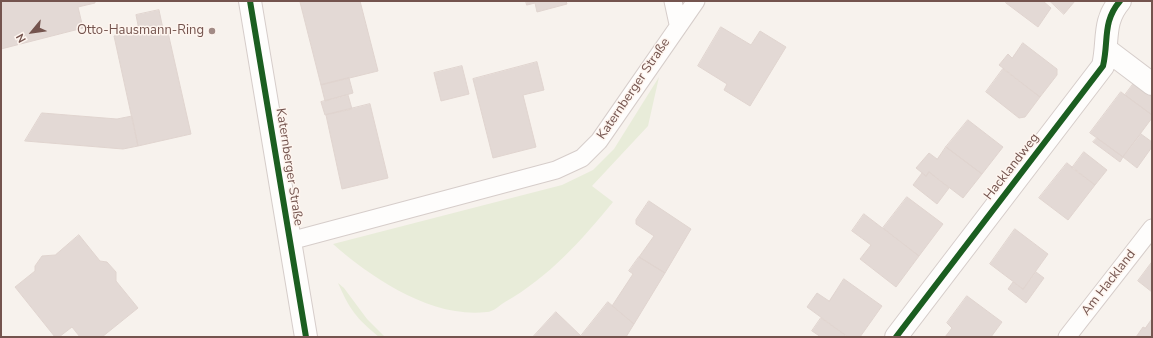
<!DOCTYPE html>
<meta charset="utf-8">
<style>
body{margin:0}
#map{position:relative;width:1153px;height:338px;overflow:hidden;background:#f7f2ed;font-family:"Nunito Sans",sans-serif}
canvas{display:block}
.frame{position:absolute;inset:0;border:2px solid #74544e;pointer-events:none}
.north{position:absolute;left:12px;top:12px;width:40px;height:40px;-webkit-text-stroke:3px #fef5ef;paint-order:stroke;rotate:241deg;font-size:11px;font-weight:700;line-height:16px;text-align:center;color:#74544e}
.north::after{content:'';display:block;margin:auto;width:14px;height:18px;background:#74544e;clip-path:polygon(50% 0,100% 100%,50% 72%,0 100%)}
</style>
<div id="map">
<canvas width="1153" height="338"></canvas>
<div class="frame"></div>
<div class="north">N</div>
</div>
<script>
const g = document.querySelector('canvas').getContext('2d');
g.lineJoin = 'round';
function paint(path, color) {
  g.fillStyle = color;
  g.fill(path, 'evenodd');
}
function stroke(path, color, width, dash) {
  g.strokeStyle = color;
  g.lineWidth = width;
  g.lineCap = dash ? 'butt' : 'round';
  g.setLineDash(dash || []);
  g.stroke(path);
}
function drawText(font, color, halo, rows, align = 'center') {
  g.font = font + ' "Nunito Sans",sans-serif';
  g.lineWidth = 3;
  g.setLineDash([]);
  g.textBaseline = 'middle';
  g.strokeStyle = halo;
  g.fillStyle = color;
  for (const [text, x, y, turn = 0] of rows) {
    g.save();
    g.translate(x, y);
    g.rotate((+turn || 0) * Math.PI / 180);
    g.textAlign = isNaN(turn) ? turn : align;
    if (halo) g.strokeText(text, 0, 0);
    g.fillText(text, 0, 0);
    g.restore();
  }
}
paint(new Path2D(`
 M659 77 648 126 592 186 613 202C581 241 549 277 505 302 500 305 493 312 487 312 433 319 371 278 333 244L562 185 593 170 614 149Z
 M338 283 344 288 367 319 385 337H379C356 318 350 310 338 283Z`), '#e8ecd9');
const building = new Path2D(`
 M1 1H95V3L78 7 83 28 1 49Z
 M360 1 378 71 321 85 300 2Z
 M526 1H566L567 4 537 12 535 3 527 5Z
 M1007 1H1043L1051 8 1038 27 1006 3Z
 M1050 1H1075L1064 14Z
 M159 10 163 29 167 28 191 134 138 146 114 36 139 30 136 15Z
 M721 27 751 45 760 31 786 47 750 106 724 90 727 84 698 66Z
 M1023 43 1057 69V75L1040 97 999 65 1008 54 1012 58Z
 M537 62 544 90 523 95 536 147 493 158 473 79Z
 M462 66 469 94 441 101 434 73Z
 M1003 69 1040 97 1025 117 1019 118 986 92Z
 M349 78 353 93 325 101 321 85Z
 M1134 83 1152 97V115L1125 95Z
 M1121 92 1152 115V118L1123 157 1090 133Z
 M348 95 352 109 325 115 321 102Z
 M370 104 388 178 342 189 326 115Z
 M42 113 117 119 132 116 138 146 123 149 25 141Z
 M968 120 1003 147 982 174 946 147Z
 M1141 134 1152 142V147L1137 168 1123 157Z
 M1097 138 1123 157 1120 162 1093 142Z
 M946 147 982 174 963 198 929 172 926 176 916 168 929 153 937 159Z
 M1084 152 1107 170 1095 185 1072 168Z
 M1067 163 1095 185 1068 220 1039 198Z
 M929 172 949 188 937 204 913 185 922 173 926 176Z
 M907 197 943 224 919 256 883 228Z
 M649 201 691 229 665 273 639 257 654 236 636 224V220Z
 M864 214 919 256 896 287 860 259 871 245 852 231Z
 M1015 229 1048 254 1023 289 990 264Z
 M79 235 100 261 107 262 116 272V281L138 308 102 337H80L72 327 59 337H55L15 287 35 271V266L42 256 55 255Z
 M639 257 665 273 634 324 612 306 633 274 629 271Z
 M1152 262V292L1138 281Z
 M1036 272 1044 278 1026 303 1008 289 1013 282 1023 289Z
 M844 279 882 306 860 337H848L807 307 817 293 829 301Z
 M967 296 1002 322 991 337H945L952 328 947 323Z
 M608 302 634 324 626 337H582L581 336Z
 M556 312 581 336 582 337H533Z
 M821 318 845 335 844 337H821L812 331Z
 M1152 319V337H1136L1143 327 1145 328Z`);
paint(building, '#e3d9d5');
stroke(building, '#e0d4cf', 1);
const lane = new Path2D(`
 M673 1 678 24
 M290 241 556 170 582 158 599 141 696 1
 M1067 337 1152 228`);
const street = new Path2D(`
 M1107 50 1152 84
 M896 337 1103 66C1109 41 1102 22 1120 1`);
const secondary = new Path2D(`
 M250 1 306 337`);
stroke(lane, '#d6cdca', 19);
stroke(street, '#d6cdca', 24);
stroke(secondary, '#d6cdca', 24);
stroke(lane, '#fefdfc', 17);
stroke(street, '#fefdfc', 22);
stroke(secondary, '#fefdfc', 22);
stroke(new Path2D(`
 M250 1 306 337
 M896 337 1103 66C1109 41 1102 22 1120 1`), '#1b5e20', 6);
for (const [x, y, r, color] of [
 [212,31,4,"#a28b86"]
]) {
  const dot = new Path2D();
  dot.arc(x, y, r, 0, 2 * Math.PI);
  g.fillStyle = color;
  g.fill(dot);
  stroke(dot, '#fef5ef', 1.5);
}
drawText('13px', '#74544e', '#fef5ef', [
 ["Otto-Hausmann-Ring",204,31]
], 'right');
drawText('13px', '#74544e', '#fef5ef', [
 ["Katernberger Straße",634,89,-56],
 ["Katernberger Straße",289,167,81],
 ["Hacklandweg",1012,167,-52],
 ["Am Hackland",1109,283,-52]
]);
</script>
